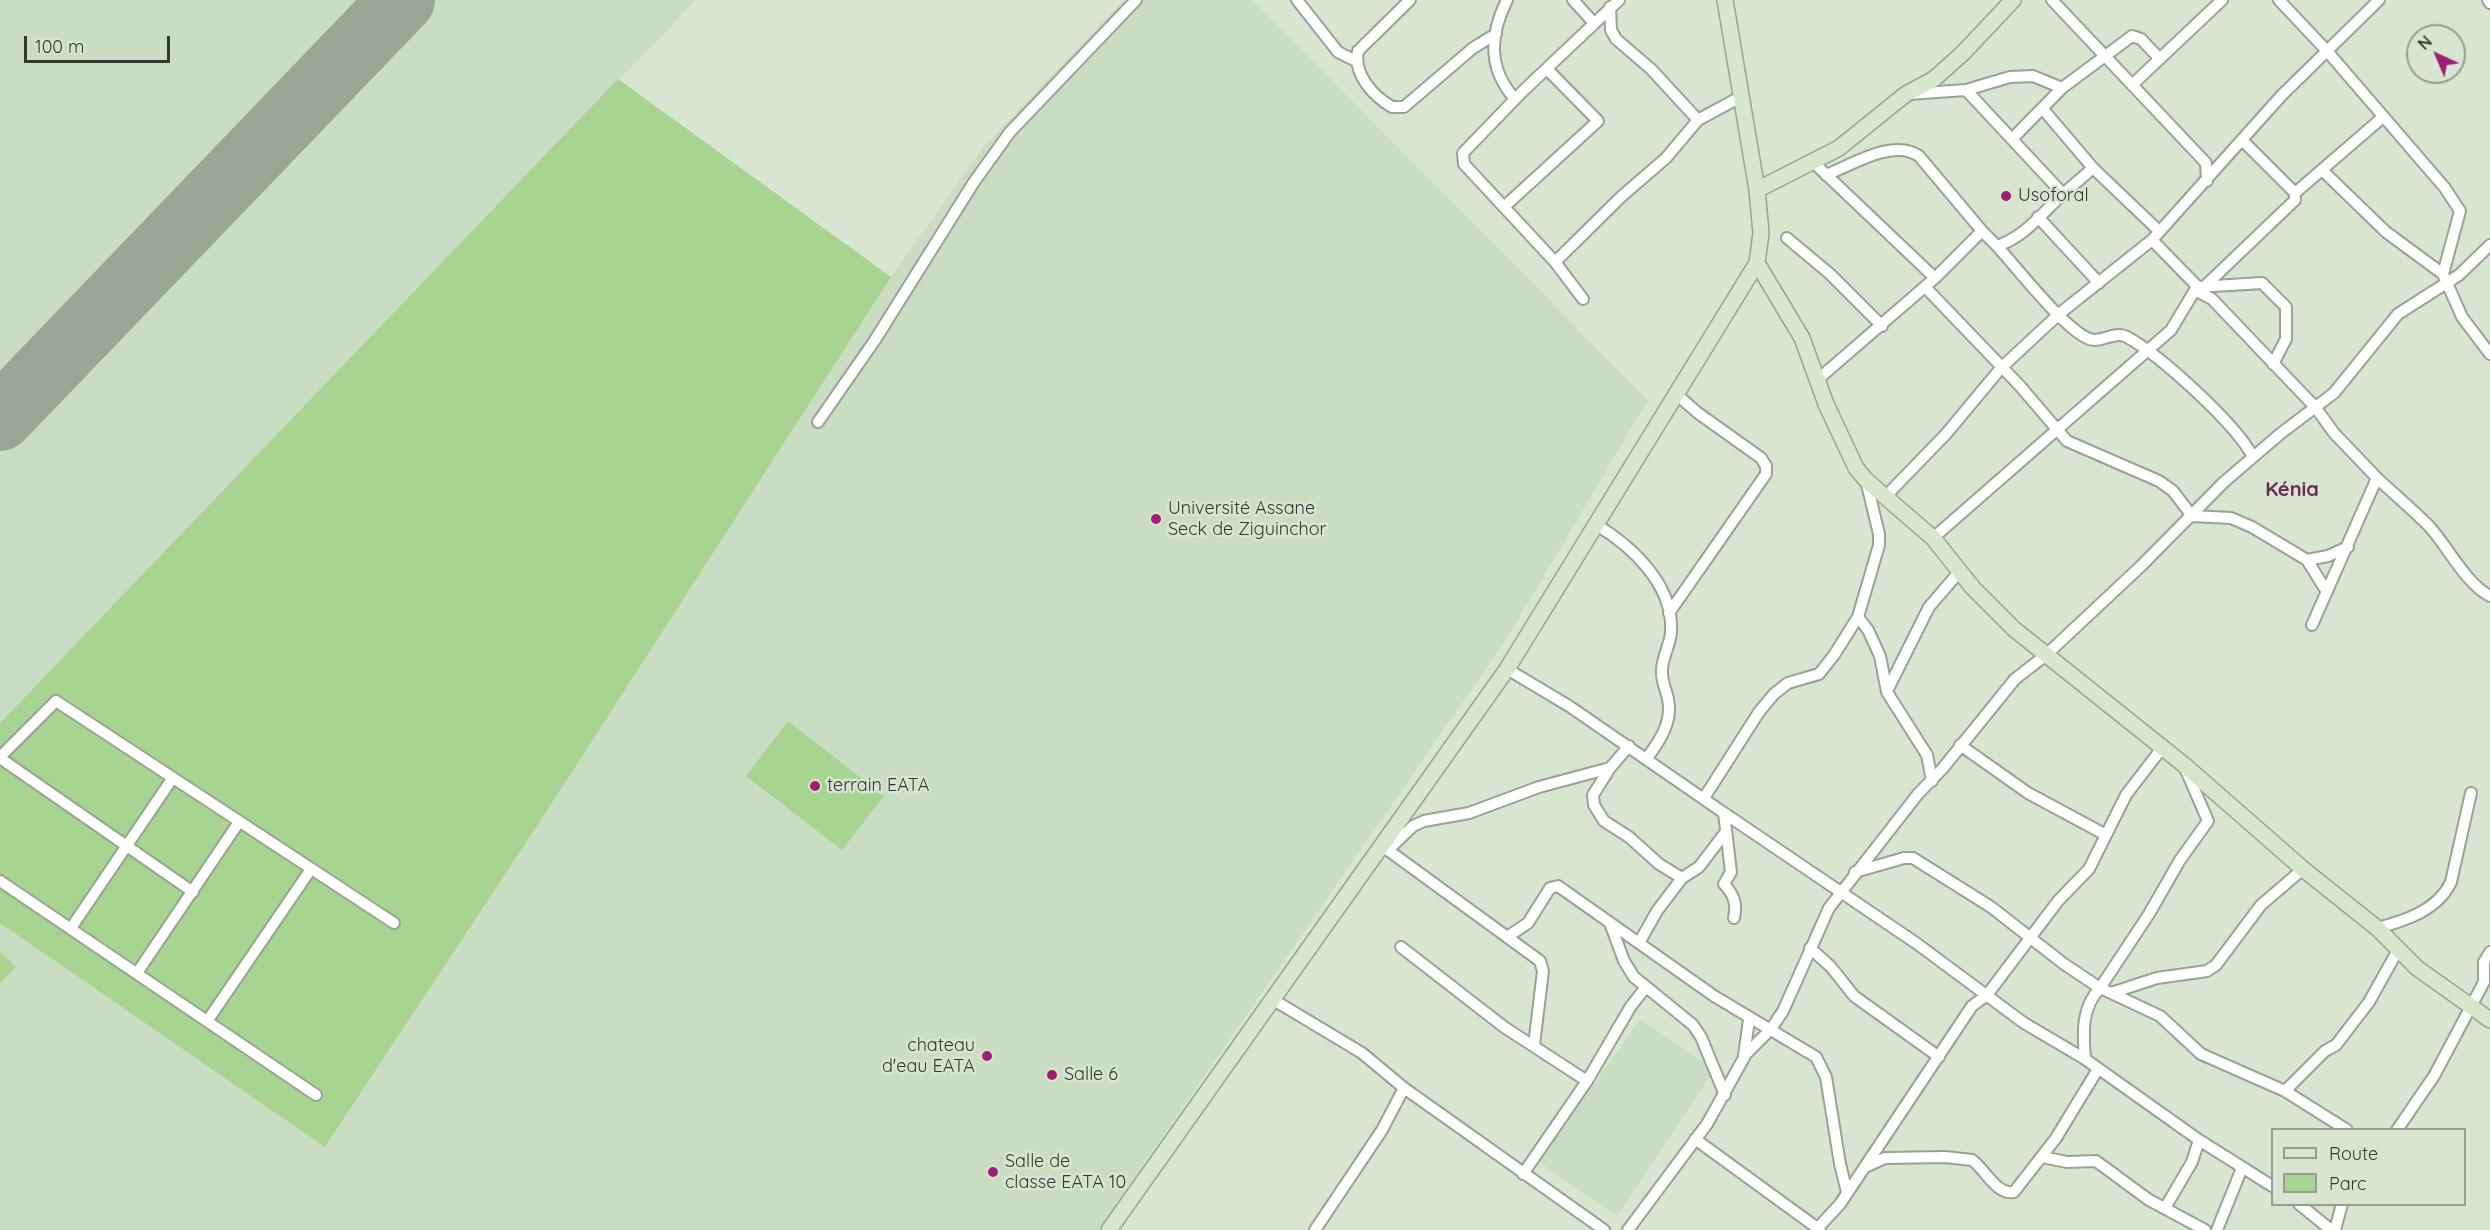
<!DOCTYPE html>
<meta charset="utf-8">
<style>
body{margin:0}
#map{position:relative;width:2490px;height:1230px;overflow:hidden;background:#d7e5d1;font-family:Quicksand,sans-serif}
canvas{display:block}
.legend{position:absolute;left:2271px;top:1128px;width:195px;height:78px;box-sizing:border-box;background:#d7e5d1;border:2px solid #959f90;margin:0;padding:8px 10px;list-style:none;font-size:18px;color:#32372f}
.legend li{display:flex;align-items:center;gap:12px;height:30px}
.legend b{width:30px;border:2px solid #959f90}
.north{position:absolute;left:2406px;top:24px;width:60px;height:60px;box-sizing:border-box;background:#d7e5d1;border:2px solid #959f90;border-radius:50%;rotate:316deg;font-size:16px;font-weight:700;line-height:24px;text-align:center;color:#32372f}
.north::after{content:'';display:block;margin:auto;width:21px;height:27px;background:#9d1f73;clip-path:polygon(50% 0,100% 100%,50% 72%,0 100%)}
.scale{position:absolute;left:24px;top:36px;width:146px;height:27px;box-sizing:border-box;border:3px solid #32372f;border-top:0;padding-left:8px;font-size:18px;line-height:21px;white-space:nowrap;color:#32372f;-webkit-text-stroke:4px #d7e5d1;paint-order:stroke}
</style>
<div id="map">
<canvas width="2490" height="1230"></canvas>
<ul class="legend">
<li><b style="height:8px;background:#d6e7cc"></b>Route</li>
<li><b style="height:16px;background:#a7d490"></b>Parc</li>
</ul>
<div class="north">N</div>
<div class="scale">100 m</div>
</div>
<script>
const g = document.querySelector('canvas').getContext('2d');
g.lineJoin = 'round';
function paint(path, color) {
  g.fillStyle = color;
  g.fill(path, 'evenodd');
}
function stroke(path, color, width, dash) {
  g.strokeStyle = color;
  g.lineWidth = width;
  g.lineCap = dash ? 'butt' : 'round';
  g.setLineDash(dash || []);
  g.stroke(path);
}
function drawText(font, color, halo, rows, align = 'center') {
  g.font = font + ' Quicksand,sans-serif';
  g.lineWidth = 5;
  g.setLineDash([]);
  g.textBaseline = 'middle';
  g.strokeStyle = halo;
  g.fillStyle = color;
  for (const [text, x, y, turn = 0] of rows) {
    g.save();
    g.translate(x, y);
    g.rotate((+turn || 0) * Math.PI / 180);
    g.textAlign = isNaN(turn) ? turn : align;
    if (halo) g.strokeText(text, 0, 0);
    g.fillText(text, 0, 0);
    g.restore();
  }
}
paint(new Path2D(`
 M0 0H696L0 723Z
 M1124 0H1252L1648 400 1507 638 1098 1230H0V923L326 1147 541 820 891 277 983 147Z
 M1640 1019 1714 1070 1617 1216 1539 1162Z`), '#cadcc1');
paint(new Path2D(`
 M618 79 891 277 541 820 325 1147 0 923V723Z
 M788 721 884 796 842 850 746 776Z
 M0 952 16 967 0 983Z`), '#a7d490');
stroke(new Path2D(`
 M0 418 402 0`), '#9ba696', 66);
const street = new Path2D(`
 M1297 0 1338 52 1356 61
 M1410 0 1358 51C1353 74 1373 96 1392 107H1404L1473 48 1496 34
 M1507 0C1489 36 1488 69 1515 99
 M1573 0 1593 22
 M2052 0 2206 163 2207 181
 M2279 0 2327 51 2445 188 2460 211 2443 274 2462 317 2490 354
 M2488 0 2490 3
 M1610 7 1611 30 1616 39 1651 69 1698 120
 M2132 85 2222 0
 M1966 90 2063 194 2093 168 2159 231
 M1909 94 1966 90 2010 77 2033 76 2062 88
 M2042 108 2093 168
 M2012 139 2062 88 2132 36 2141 39 2160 59
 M2242 140 2295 193 2383 117
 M1814 163 1935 278 1816 381
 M2323 171 2386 232 2443 274
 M1826 175C1852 165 1893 138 1919 156L1982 231
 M1505 206 1598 121 1547 69
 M2038 217 2099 283
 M1787 238 1830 274 1882 326
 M2152 240 2198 287 2262 283 2286 307V339L2273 364
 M1997 246C2018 269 2062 326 2087 338 2100 345 2113 330 2127 337 2160 355 2236 424 2253 457
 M1555 262 1622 196 1666 158 1698 120 1742 96
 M1935 278 1982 231 1997 246C2025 237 2042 213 2063 194
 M2205 286 2295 200V193
 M1926 288 2020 386 2067 441 2159 481 2173 491 2192 516 2231 518 2252 527 2307 560 2327 592
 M1583 299 1555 262 1464 164 1463 153 1522 92 1619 0
 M818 422 875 340 974 182 1010 132 1136 0
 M2377 478C2394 494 2412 509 2429 526 2448 547 2466 584 2490 596
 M1885 497 1946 434 2001 368 2059 314 2152 240 2282 95 2379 0
 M1595 524C1632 546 1674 585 1671 632 1670 646 1661 659 1662 673 1662 682 1666 690 1668 699 1673 722 1659 742 1647 758
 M1933 538 2171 330 2195 290 2212 299 2316 408 2334 433 2377 478 2312 625
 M2307 560 2328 556 2348 547
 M1669 613 1766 474V466L1761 458 1698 413 1675 393
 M1858 617 1868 630 1880 656 1887 692 1927 755 1932 781
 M1507 669 1569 706 1724 813 1731 872 1724 884C1734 895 1737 903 1734 918
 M1887 691 1929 607 1960 571
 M1960 745 2028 793 2106 835
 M0 757 56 701 394 923
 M0 758 193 892
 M1610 768 1593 795 1594 805 1604 821 1629 837 1659 864 1682 878 1699 867 1725 833
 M2185 768 2208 821 2180 860 2149 914 2100 988 2111 993 2157 978 2207 971 2216 965 2261 905 2303 869
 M1704 798 1759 712 1774 694 1788 683 1819 674 1834 655 1858 617 1879 545V534L1866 480
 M1724 813 1916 943 2024 1023 2085 1059 2199 1140 2272 1186
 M1381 845 1540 961 1543 971 1534 1045
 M1388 850 1413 826 1424 821 1469 813 1539 787 1610 768 1629 746
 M1855 872 1904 858H1913L1991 907 2064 964 2100 988C2081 1008 2083 1033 2085 1059
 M0 881 316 1095
 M1610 923 1624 961 1634 977 1693 1025 1701 1037 1725 1095
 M71 928 172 779
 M2377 928C2405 921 2438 910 2451 882L2471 793
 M1507 937 1528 923 1550 888 1558 886 1714 996 1816 1057 1826 1077 1840 1164 1847 1192
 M1639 943 1657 911 1682 878
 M1401 947 1504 1027 1587 1081
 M1810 948 1831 967 1854 996 1939 1057
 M137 973 239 822
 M2111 993 2160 1016 2201 1054 2285 1091 2347 1130
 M1272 999 1362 1053 1404 1088 1604 1230
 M208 1020 311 869
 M1744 1055 1749 1020
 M2285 1091 2325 1051 2336 1045 2369 1002 2398 950
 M2397 1130 2434 1076 2484 982V962L2490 952
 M1695 1139 1820 1230
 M2042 1157 2067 1162 2096 1161 2149 1200 2205 1230
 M1865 1167 1885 1158 1945 1157 1972 1160C1985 1169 1996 1195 2014 1192L2056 1138 2098 1069
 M1523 1174 1587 1081 1631 1006 1646 987
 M2299 1204 2331 1230
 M2165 1208 2192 1162 2199 1140
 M1315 1230 1382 1130 1404 1088
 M1628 1230 1707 1124 1746 1054 1771 1029 1783 1011 1829 908 1918 794 1943 768 2015 679 2046 655 2141 566 2224 482 2280 434 2334 393 2398 314 2459 275 2490 245
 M1816 1230 1840 1204 1972 1006 1987 995 2058 901 2089 869 2126 795 2162 748
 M2217 1230 2242 1168
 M2335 1230 2342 1204`);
const secondary = new Path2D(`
 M1757 190 1839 148 1906 94 1934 79 1963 53 2013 0
 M1757 263 1802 338 1826 404 1856 468 1866 480 1933 538 1973 588 2014 629 2183 764 2303 869 2377 928 2417 968 2490 1020
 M1109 1230 1507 669 1757 263 1761 233 1757 190 1725 0`);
stroke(street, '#97a491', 14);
stroke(secondary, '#97a491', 18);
stroke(street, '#fff', 10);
stroke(secondary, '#d6e7cc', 15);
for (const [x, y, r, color] of [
 [2006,196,6,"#9d1f73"],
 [1156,519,6,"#9d1f73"],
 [815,786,6,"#9d1f73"],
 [987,1056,6,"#9d1f73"],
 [1052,1075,6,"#9d1f73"],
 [993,1172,6,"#9d1f73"]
]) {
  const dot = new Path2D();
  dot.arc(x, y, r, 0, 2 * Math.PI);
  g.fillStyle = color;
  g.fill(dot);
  stroke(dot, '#d7e5d1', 2);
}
drawText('18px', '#32372f', '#d7e5d1', [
 ["Usoforal",2018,196],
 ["Université Assane",1168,509],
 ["Seck de Ziguinchor",1168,530],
 ["terrain EATA",827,786],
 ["chateau",975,1046,"right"],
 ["d'eau EATA",975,1067,"right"],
 ["Salle 6",1064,1075],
 ["Salle de",1005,1162],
 ["classe EATA 10",1005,1183]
], 'left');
drawText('bold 20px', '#6a2c51', '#d7e5d1', [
 ["Kénia",2292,490]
]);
</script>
